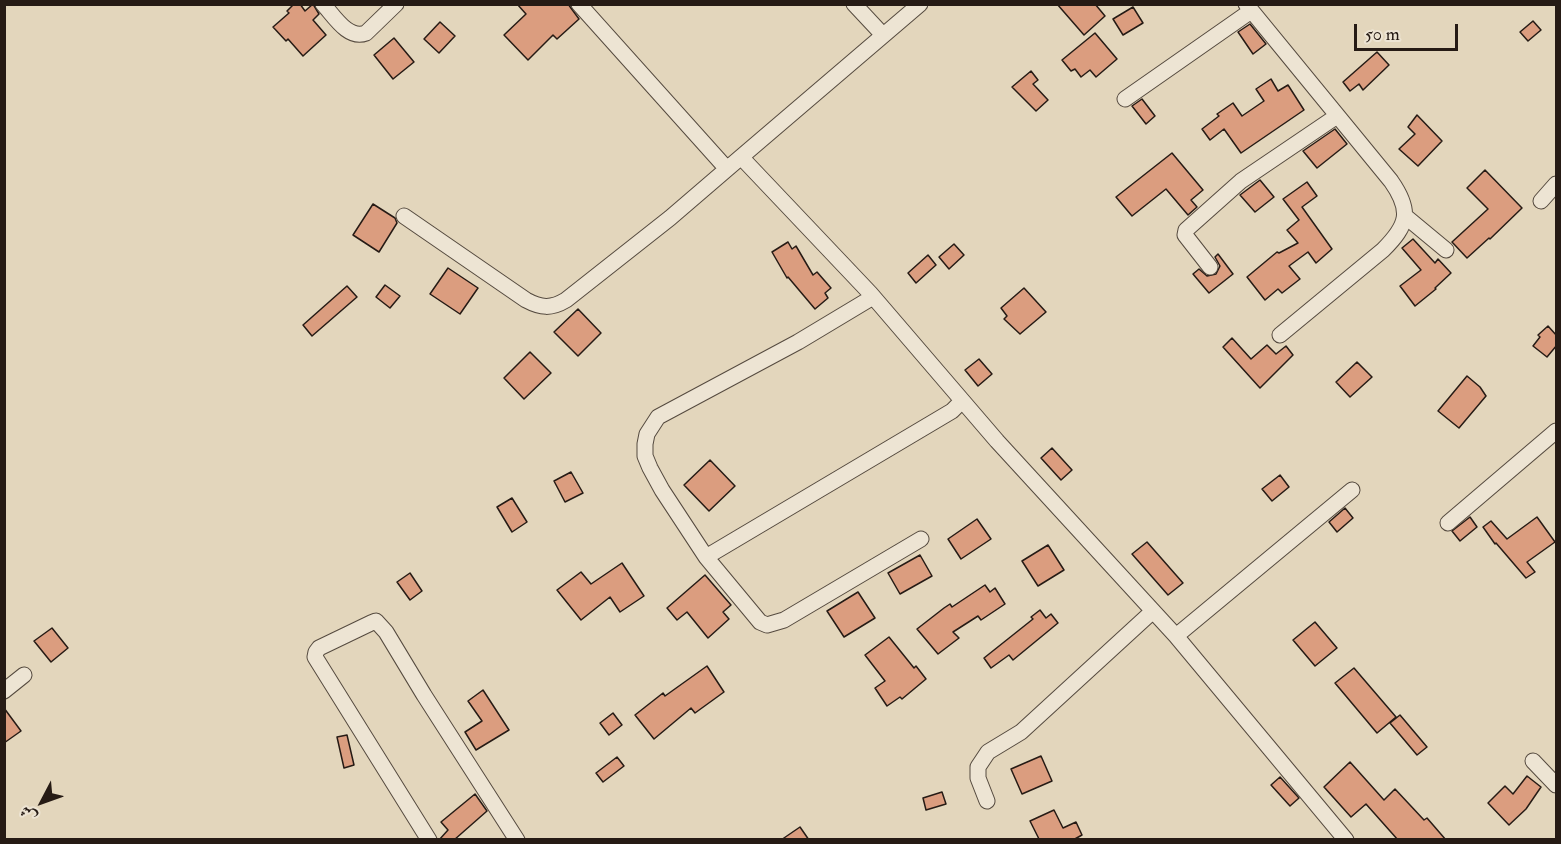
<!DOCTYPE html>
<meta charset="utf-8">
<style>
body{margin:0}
#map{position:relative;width:1561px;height:844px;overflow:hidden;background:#e3d6bc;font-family:"IM FELL Double Pica",Amiri,serif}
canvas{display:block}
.frame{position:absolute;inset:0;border:6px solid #261b15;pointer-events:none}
.north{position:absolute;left:12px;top:772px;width:60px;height:60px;-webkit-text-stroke:4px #ede4d3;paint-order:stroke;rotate:229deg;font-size:16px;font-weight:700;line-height:24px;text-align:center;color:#261b15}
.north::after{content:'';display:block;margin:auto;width:21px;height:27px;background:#261b15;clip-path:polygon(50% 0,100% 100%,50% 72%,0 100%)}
.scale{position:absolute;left:1354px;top:24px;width:104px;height:27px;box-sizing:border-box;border:3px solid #261b15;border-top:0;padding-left:8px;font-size:18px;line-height:21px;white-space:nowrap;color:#261b15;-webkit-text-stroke:4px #ede4d3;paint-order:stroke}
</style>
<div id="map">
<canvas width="1561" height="844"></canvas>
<div class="frame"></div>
<div class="north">ش</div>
<div class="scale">50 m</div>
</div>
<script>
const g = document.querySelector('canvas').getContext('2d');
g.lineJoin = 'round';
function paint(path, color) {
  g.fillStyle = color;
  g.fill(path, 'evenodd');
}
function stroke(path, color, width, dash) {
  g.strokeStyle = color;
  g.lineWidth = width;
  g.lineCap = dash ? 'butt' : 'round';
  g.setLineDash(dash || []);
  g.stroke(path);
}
const building = new Path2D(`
 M294 4H300L305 11 313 4 319 14 313 20 326 35 303 56 288 39 286 41 273 27 289 13 287 11Z
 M517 4H568L579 19 557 39 553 35 528 60 504 35 526 14Z
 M1057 4H1095L1105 16 1084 35Z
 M1133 7 1143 23 1123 35 1113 19Z
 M1533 21 1541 30 1528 41 1520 32Z
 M440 22 455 36 439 53 424 39Z
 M1250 24 1266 44 1253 54 1238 32Z
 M1095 33 1117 59 1096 77 1090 70 1081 77 1075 69 1071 71 1062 60Z
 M394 38 414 62 393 79 374 55Z
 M1377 52 1389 65 1363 90 1359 84 1350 91 1343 82Z
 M1031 71 1038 80 1033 84 1048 100 1036 111 1012 87Z
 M1271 79 1278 91 1288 85 1304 110 1241 153 1224 129 1210 140 1202 129 1219 116 1217 114 1233 103 1242 116 1264 101 1256 89Z
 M1142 99 1155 116 1146 124 1132 106Z
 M1417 115 1442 141 1418 166 1399 149 1415 134 1408 127Z
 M1335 129 1347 144 1317 168 1303 151Z
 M1172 153 1203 190 1191 200 1197 207 1188 215 1166 189 1132 216 1116 197Z
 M1485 170 1522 208 1490 239 1489 238 1467 258 1452 242 1488 209 1467 188Z
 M1260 180 1274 197 1255 212 1240 195Z
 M1307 182 1317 196 1302 207 1332 249 1316 263 1308 252 1289 266 1300 279 1282 293 1278 289 1265 300 1247 277 1277 252 1279 253 1298 243 1287 230 1299 220 1283 199Z
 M373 204 395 218 397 223 379 252 353 235Z
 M1413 239 1435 263 1438 259 1451 273 1435 288 1436 289 1415 306 1400 286 1421 270 1402 248Z
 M788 242 792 249 796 246 813 275 817 272 831 288 825 293 828 298 815 309 788 277 787 278 772 252Z
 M954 244 964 255 949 269 939 257Z
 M1218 254 1233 274 1209 293 1193 274 1199 269 1207 276 1216 274 1220 266 1215 257Z
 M928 255 936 265 916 283 908 273Z
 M448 268 478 288 460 314 430 294Z
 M385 285 400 296 390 308 376 297Z
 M347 286 357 297 312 336 303 325Z
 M1024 288 1046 312 1020 334 1004 319 1007 316 1001 308Z
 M578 309 601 333 578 356 554 332Z
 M1548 326 1557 336V345L1547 357 1533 346 1540 337 1538 335Z
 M1232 338 1251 359 1267 345 1276 354 1286 346 1293 355 1260 388 1223 347Z
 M530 352 551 373 524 399 504 378Z
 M979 359 992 374 978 386 965 370Z
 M1357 362 1372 377 1350 397 1336 382Z
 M1467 376 1480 387 1486 396 1459 428 1438 411Z
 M1052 448 1072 470 1061 480 1041 458Z
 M710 460 735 486 709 511 684 485Z
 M571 472 583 493 565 502 554 481Z
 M1280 475 1289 487 1272 501 1262 489Z
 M512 498 527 522 512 532 497 507Z
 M1345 508 1353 518 1337 532 1329 522Z
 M1470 517 1477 527 1460 541 1452 531Z
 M1537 517 1555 542 1527 562 1535 572 1526 578 1496 543 1495 544 1483 527 1491 521 1507 539Z
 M977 519 991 539 961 559 948 539Z
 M1147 542 1183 583 1168 595 1132 554Z
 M1048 545 1064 570 1038 586 1022 561Z
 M920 555 932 576 900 594 888 573Z
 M622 563 644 596 620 612 610 597 581 620 557 590 581 572 591 584Z
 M410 573 422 591 410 600 397 582Z
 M705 575 731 605 723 612 729 619 708 638 687 612 677 620 667 608Z
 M985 585 990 592 995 588 1005 604 981 620 978 616 953 632 959 638 938 654 917 629 944 608 950 604 952 607Z
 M858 592 875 618 844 637 827 611Z
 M1040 610 1046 618 1051 614 1058 623 1013 660 1009 655 991 668 984 658 1033 619 1031 617Z
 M1315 622 1337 648 1315 666 1293 640Z
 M52 628 68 648 51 662 34 641Z
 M889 637 914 668 916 666 926 679 902 699 900 697 887 706 875 688 885 681 865 655Z
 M707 666 724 692 695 713 691 708 654 739 635 715 663 693 665 696Z
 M1354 668 1396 717 1377 733 1335 683Z
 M483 690 509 730 476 750 465 732 482 721 468 701Z
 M4 708 21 731 4 743Z
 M613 713 622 725 609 735 600 723Z
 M1400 715 1427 747 1417 755 1390 723Z
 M347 735 354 765 344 768 337 737Z
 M1041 756 1052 781 1022 794 1011 769Z
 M617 757 624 766 603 782 596 773Z
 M1350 762 1384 800 1395 789 1424 820 1427 818 1446 840H1398L1366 804 1351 817 1324 787Z
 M1527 776 1541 787 1526 809 1509 825 1488 803 1505 786 1513 794Z
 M1280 777 1299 798 1290 806 1271 785Z
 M942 792 946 804 926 810 923 798Z
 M475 794 487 811 454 840H439L448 830 441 822Z
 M1054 810 1063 828 1076 822 1082 835 1073 840H1037L1039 839 1030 821Z
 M800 827 809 840H781Z`);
paint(building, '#db9d7f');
stroke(building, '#261b15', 1.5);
const street = new Path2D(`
 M323 4C334 16 348 40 366 33L396 4
 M579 4 727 169
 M854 4 883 35
 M920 4 741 157 870 293 997 441 1176 636 1346 840
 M1246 4 1391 181C1412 211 1408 225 1383 250L1280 335
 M1125 99 1251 11
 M1541 201 1556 184
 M404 216 526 300C541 308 551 309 566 300L670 218 741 157
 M1405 216 1446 250
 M1210 267 1185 235 1186 230 1241 181 1337 116
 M873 297 798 342 658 417 647 434 645 444V456L650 468 662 490 706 557 760 622 767 625 784 620 921 539
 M1448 523 1556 431
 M706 557 952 411 962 401
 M1176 636 1352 490
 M4 691 24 675
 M1533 761 1556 785
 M987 801 978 778V767L988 752 1021 732 1153 611
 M429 840 315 657 316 652 319 648 371 623 376 621 386 632 424 695 517 840`);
stroke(street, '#554a3f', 17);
stroke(street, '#ede4d3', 15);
</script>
